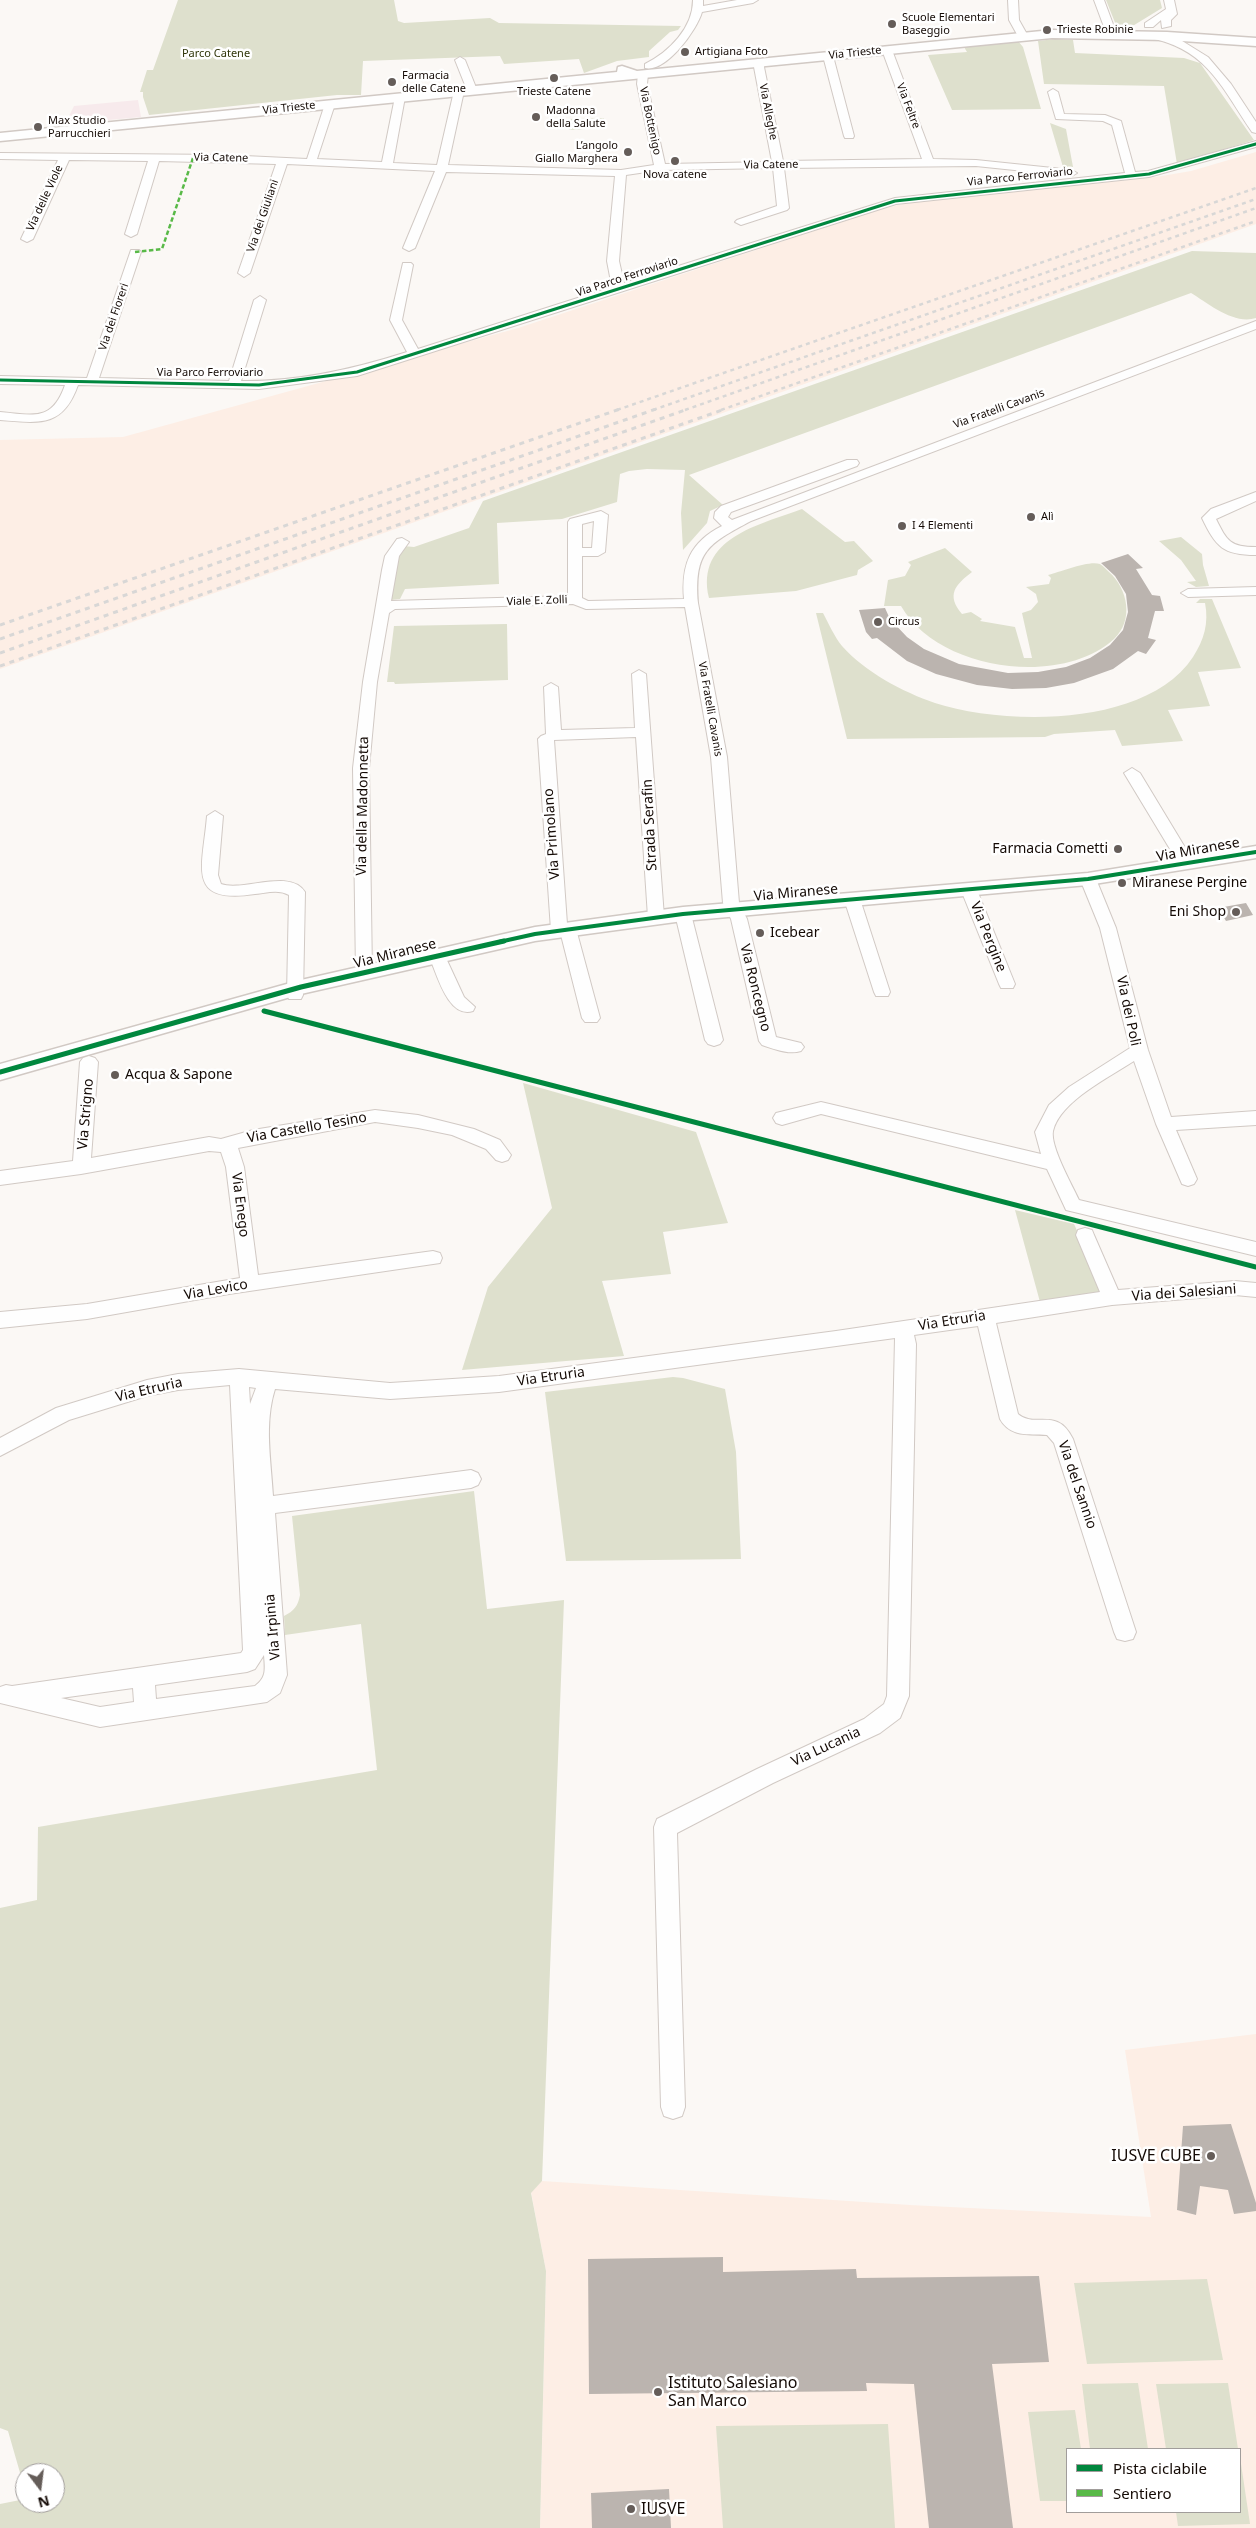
<!DOCTYPE html>
<meta charset="utf-8">
<style>
body{margin:0}
#map{position:relative;width:1256px;height:2528px;overflow:hidden;background:#fbf8f5;font-family:"Noto Sans",sans-serif}
canvas{display:block}
.legend{position:absolute;left:1066px;top:2448px;width:175px;height:65px;box-sizing:border-box;background:#fff;border:1px solid #a19d9b;margin:0;padding:6px 9px;list-style:none;font-size:15px;color:#140a05}
.legend li{display:flex;align-items:center;gap:10px;height:25px}
.legend b{width:25px;border:1px solid #a19d9b}
.north{position:absolute;left:15px;top:2463px;width:50px;height:50px;box-sizing:border-box;background:#fff;border:1px solid #a19d9b;border-radius:50%;rotate:165deg;font-size:14px;font-weight:700;line-height:20px;text-align:center;color:#140a05}
.north::after{content:'';display:block;margin:auto;width:18px;height:22px;background:#655d59;clip-path:polygon(50% 0,100% 100%,50% 72%,0 100%)}
</style>
<div id="map">
<canvas width="1256" height="2528"></canvas>
<ul class="legend">
<li><b style="height:6px;background:#00873e"></b>Pista ciclabile</li>
<li><b style="height:6px;background:#58b947"></b>Sentiero</li>
</ul>
<div class="north">N</div>
</div>
<script>
const g = document.querySelector('canvas').getContext('2d');
g.lineJoin = 'round';
function paint(path, color) {
  g.fillStyle = color;
  g.fill(path, 'evenodd');
}
function stroke(path, color, width, dash) {
  g.strokeStyle = color;
  g.lineWidth = width;
  g.lineCap = dash ? 'butt' : 'round';
  g.setLineDash(dash || []);
  g.stroke(path);
}
function drawText(font, color, halo, rows, align = 'center') {
  g.font = font + ' "Noto Sans",sans-serif';
  g.lineWidth = 5;
  g.setLineDash([]);
  g.textBaseline = 'middle';
  g.strokeStyle = halo;
  g.fillStyle = color;
  for (const [text, x, y, turn = 0] of rows) {
    g.save();
    g.translate(x, y);
    g.rotate((+turn || 0) * Math.PI / 180);
    g.textAlign = isNaN(turn) ? turn : align;
    if (halo) g.strokeText(text, 0, 0);
    g.fillText(text, 0, 0);
    g.restore();
  }
}
paint(new Path2D(`
 M138 100 141 117 65 124 74 106Z`), '#f7eaec');
paint(new Path2D(`
 M1256 152V224L0 669V440L123 437 518 328 881 209 912 202 1156 177 1191 171Z
 M1256 2034V2528H540L546 2271 531 2192 542 2181 910 2205 1151 2217 1125 2050ZM1067 2449H1240V2512H1067Z`), '#fdeee5');
paint(new Path2D(`
 M178 0H394L398 21 404 23 490 18 499 23 681 26 678 30 670 32 649 51V57L617 61 584 73 579 59 504 64 500 56 363 61 361 95H337L149 115 143 97V92H140L147 70H153Z
 M1106 0H1160L1162 8 1131 27 1118 30Z
 M1055 39 1073 40 1075 53 1184 58 1200 63 1254 140 1177 164 1164 86 1044 84 1038 41Z
 M1018 41 1023 47 1041 109 952 110 928 55 967 52 964 47Z
 M604 118 606 128 569 130 567 119Z
 M1050 123 1066 129 1073 167H1063Z
 M1192 251 1256 253V318C1234 325 1209 304 1191 293L689 475 723 505 710 511 707 523 683 550 681 513 685 470 647 469 629 471 620 474 617 502 562 519 497 523 499 584 405 589 400 599 391 600 394 564 403 546 414 547 469 528 483 501Z
 M802 509 845 542 854 541 873 561 858 570 857 575 796 591 709 598C695 538 759 525 802 509Z
 M1181 537 1202 554 1203 565 1209 586 1196 587 1187 582 1196 581 1181 560 1159 541Z
 M945 548 972 572C955 585 946 595 962 614L971 612 982 619 980 621 1015 627 1024 658H1032L1022 613 1031 610 1038 602 1036 594 1026 587 1049 584 1051 578 1048 575C1060 572 1089 560 1100 564 1103 566 1107 570 1109 572 1128 589 1134 620 1114 639 1060 688 937 670 901 606H884L888 580 905 576 911 565 908 562Z
 M1200 599H1212L1241 668 1198 672 1210 706 1168 710 1183 741 1122 746 1115 730 1054 734 1045 737 847 739 816 613H823C829 624 834 636 842 646 865 672 903 692 935 703 1006 726 1147 727 1193 657 1204 640 1209 623 1205 603H1196Z
 M507 624 508 680 395 684 394 682H387L394 626Z
 M523 1083 696 1132 728 1223 663 1232 671 1274 602 1281 624 1356 462 1370 488 1287 552 1208Z
 M1015 1210 1074 1224 1102 1285 1098 1294 1040 1302Z
 M673 1377 683 1378 725 1389 736 1452 741 1559 566 1561 545 1392Z
 M474 1491 487 1609 564 1600 542 2181 531 2193 546 2271 540 2528H0V2504L25 2499V2503H55V2473H25V2490L8 2431 0 2428V1908L37 1900 38 1827 377 1770 361 1624 285 1635 284 1616C294 1611 298 1606 300 1595L292 1516Z
 M1207 2279 1223 2360 1087 2364 1074 2283Z
 M1138 2383 1148 2449H1090L1082 2384Z
 M1228 2383 1238 2449H1166L1156 2384Z
 M1075 2410 1081 2449H1067V2501H1040L1028 2412Z
 M888 2424 895 2528H723L716 2426Z
 M1240 2457 1250 2524 1178 2526 1176 2512H1240Z`), '#dee0cd');
paint(new Path2D(`
 M1128 554 1143 568 1136 569 1152 595 1160 596 1164 611H1155L1148 638 1156 640 1146 654 1138 651 1113 669 1074 683 1046 688 1012 689 977 685 936 674 907 661 877 638 872 639 866 632 859 610 885 608 890 619 907 637 924 649 959 664 1008 673 1038 672 1066 667 1090 658 1110 645 1123 630 1128 612 1126 594 1115 576 1101 563Z
 M1246 903 1253 915 1226 921 1218 908Z
 M1231 2124 1256 2203V2211L1234 2214 1228 2190 1200 2186 1196 2215 1177 2210 1183 2126Z
 M723 2257V2272L856 2269 857 2278 1039 2276 1049 2362 992 2364 1013 2528H929L914 2384 866 2383 867 2391 589 2394 588 2259Z
 M669 2489 671 2528H592L591 2493Z`), '#bbb4af');
const minor = new Path2D(`
 M693 0H703V6L737 0H758L753 3 702 12C697 30 666 73 645 68V64C669 52 693 28 693 0Z
 M1008 0H1018L1019 20 1028 36 1027 38H1019L1009 20Z
 M1094 0H1104L1117 35 1116 37 1107 35Z
 M1164 0H1174L1177 14 1171 20V26L1162 28 1161 20 1153 27H1145V23L1166 9Z
 M1159 34 1179 39 1208 57 1231 84 1256 122V133L1252 132C1223 90 1209 52 1155 39V35Z
 M887 47 892 50 933 159 976 160 1072 170 1077 173 1072 176 976 166 784 168 789 208 787 210 741 225 735 222 737 220 777 206 773 168 660 170 626 175 619 261 624 283 895 198 1125 173 1112 125 1103 121 1056 119 1048 92 1053 89 1058 92 1064 114 1105 115 1121 121 1135 172 1148 171 1256 141V147L1149 177 896 204 357 376 259 389 78 385C63 428 39 423 0 420V412C34 415 52 422 65 385L0 384V376L87 378 131 250H139L141 252 99 378 229 381 254 300 260 296 266 300 241 381C297 382 354 369 407 352L390 320 403 263H411L413 265 402 320 418 349 612 287 607 261 615 176 446 172 415 248 409 251 403 248 435 171 287 164 250 273 244 277 238 273 276 164 159 161 137 234 131 237 125 234 148 161 69 160 33 239 27 242 21 239 58 160 0 159V153L224 155 307 159 325 104 330 101 335 104 317 159 382 162 395 97 400 94 405 97 393 163 437 165 454 91 459 88 464 91 448 165 621 170 654 165 637 84 638 74 643 71 648 74 647 84 665 164 772 162 754 67 756 60 760 59 765 62 764 67 783 161 922 159 882 50Z
 M828 53 833 56 854 136 853 138H845L844 136 823 56Z
 M460 57 465 60 477 90 476 92H468L467 90 455 60Z
 M1256 321V329L751 521C708 544 694 551 698 603L727 757 739 903 747 919 776 1037 801 1043 804 1047 801 1051C789 1055 774 1049 762 1045L759 1041 731 919 723 903 711 757 685 607 586 609 573 604 395 609 389 613 377 682 369 768 372 973 370 977H358L356 973 353 768 363 682 382 570 385 556 397 539 402 538 409 542 399 556 391 601 568 596V522L570 519 601 511 608 515 605 552 598 556H582V598L588 601 684 599C681 565 690 542 722 526L714 518 715 512 721 506 847 460H857L859 463 857 466 731 512 728 517 732 520ZM594 521 592 548H582V524Z
 M1256 492V501L1216 519C1227 541 1230 547 1256 547V555C1223 555 1216 547 1202 518L1211 509Z
 M1256 587V595L1188 597 1181 593 1188 589Z
 M639 670 646 674 664 917 662 921H650L648 917 636 737 554 740 567 924 574 925 576 929 600 1018 597 1022H585L582 1018 561 935 553 934 551 930 538 739 541 736 546 734 544 687 551 683 558 687 561 730 635 728 632 674Z
 M1132 768 1140 773 1195 864 1193 868H1181L1179 864 1124 773Z
 M215 811 223 816 218 875 221 884C243 892 290 868 305 892L303 995 301 999H289L287 995 289 895C278 889 266 893 255 894 185 905 203 866 207 816Z
 M1088 874 1094 875 1096 879 1116 928 1148 1050 1171 1117 1256 1111V1125L1176 1130 1197 1179 1194 1184 1188 1186 1182 1184 1156 1124 1134 1061C1110 1077 1060 1101 1053 1131 1050 1146 1072 1185 1079 1200L1256 1242V1256L1066 1210 1047 1169 821 1114 782 1125 776 1123 773 1118 776 1113 821 1102 1041 1154 1035 1132 1049 1105 1069 1087 1130 1048 1100 928 1080 879 1082 875Z
 M969 885 975 886 977 890 1015 984 1013 988H1001L999 984 961 890 963 886Z
 M852 894 858 895 860 899 890 992 888 996H876L874 992 844 899 846 895Z
 M683 909 689 910 691 914 723 1040 720 1044 714 1046 708 1044 705 1040 675 914 677 910Z
 M437 950 443 952 445 956 464 997 475 1007 473 1011C448 1019 437 974 429 956L431 952Z
 M89 1056 95 1058 98 1062 91 1158 209 1137 221 1139 253 1130 375 1110 418 1115 474 1129 500 1140 511 1155 508 1160 502 1162 496 1160 486 1149 452 1135 418 1128 375 1122 238 1148 244 1167 258 1275 433 1251 440 1253 442 1258 440 1263 229 1294 87 1319 0 1328V1312L87 1304 240 1278 226 1167 221 1152 209 1151 81 1174 0 1185V1171L73 1161 80 1062 83 1058Z
 M1085 1228 1092 1230 1094 1235 1118 1290 1235 1281 1256 1283V1297L1235 1295 1112 1305 996 1323 1018 1414C1035 1429 1057 1406 1073 1439L1136 1632 1133 1639 1125 1641 1117 1639 1114 1632 1054 1443 1047 1435C1028 1434 1010 1437 1000 1419L978 1326 914 1335 916 1344 909 1696 900 1718 880 1733 773 1783 677 1833 685 2107 682 2116 673 2119 664 2116 661 2107 654 1827 657 1819 757 1769 864 1719 884 1704 887 1696 895 1338 499 1392 390 1399 275 1389C264 1424 271 1460 273 1496L471 1470 478 1473 481 1479 478 1485 471 1488 275 1513 287 1675 280 1693 267 1702 100 1727 0 1703V1687L6 1685 12 1686 241 1653 243 1650 230 1385 178 1390 147 1396 69 1420 0 1456V1438L56 1408 147 1380 178 1374 239 1369 390 1383 499 1376 836 1331 1100 1292 1076 1235 1078 1230ZM249 1387 256 1388 250 1404ZM264 1655C265 1669 267 1677 255 1686L156 1699 155 1685 247 1672 255 1669ZM133 1688 134 1702 100 1707 61 1698Z`);
const tertiary = new Path2D(`
 M1052 30 1167 32 1256 38V46L1167 40 1052 38 0 141V133L617 72 618 67 622 66 637 71Z
 M1256 846V858L1088 885 683 921 535 941 301 994 0 1080V1064L301 980 535 927 683 907 1088 873Z`);
stroke(minor, '#d1c9c4', 2);
stroke(tertiary, '#d1c9c4', 3);
paint(minor, '#fefefe');
paint(tertiary, '#fefefe');
stroke(new Path2D(`
 M617 410 1256 188
 M653 410 1256 199
 M685 410 1256 208
 M721 410 1256 221`), '#d8d7d6', 2.5, [4, 4]);
stroke(new Path2D(`
 M0 625 620 409
 M0 639 656 409
 M0 653 688 409
 M0 666 725 409`), '#d8d7d6', 3, [5, 5]);
stroke(new Path2D(`
 M135 252 162 249 193 158`), '#58b947', 2.5, [4.5, 2.5]);
stroke(new Path2D(`
 M0 380 259 385 357 372 895 201 1149 174 1256 144`), '#00873e', 3);
stroke(new Path2D(`
 M499 942 535 934 683 914 1088 879 1256 852`), '#00873e', 4);
stroke(new Path2D(`
 M264 1011 1256 1267
 M0 1072 301 987 504 941`), '#00873e', 5);
for (const [x, y, r, color] of [
 [892,24,5,"#655d59"],
 [1047,30,5,"#655d59"],
 [685,52,5,"#655d59"],
 [554,78,5,"#655d59"],
 [392,82,5,"#655d59"],
 [536,117,5,"#655d59"],
 [38,127,5,"#655d59"],
 [628,152,5,"#655d59"],
 [675,161,5,"#655d59"],
 [1031,517,5,"#655d59"],
 [902,526,5,"#655d59"],
 [878,622,5,"#655d59"],
 [1118,849,5,"#655d59"],
 [1122,883,5,"#655d59"],
 [1236,912,5,"#655d59"],
 [760,933,5,"#655d59"],
 [115,1075,5,"#655d59"],
 [1211,2156,5,"#655d59"],
 [658,2392,5,"#655d59"],
 [631,2509,5,"#655d59"]
]) {
  const dot = new Path2D();
  dot.arc(x, y, r, 0, 2 * Math.PI);
  g.fillStyle = color;
  g.fill(dot);
  stroke(dot, '#fff', 2);
}
drawText('11px', '#140a05', '#fff', [
 ["Scuole Elementari",902,18],
 ["Baseggio",902,31],
 ["Trieste Robinie",1057,30],
 ["Artigiana Foto",695,52],
 ["Farmacia",402,76],
 ["delle Catene",402,89],
 ["Trieste Catene",554,92,"center"],
 ["Madonna",546,111],
 ["della Salute",546,124],
 ["Max Studio",48,121],
 ["Parrucchieri",48,134],
 ["L’angolo",618,146,"right"],
 ["Giallo Marghera",618,159,"right"],
 ["Nova catene",675,175,"center"],
 ["Alì",1041,517],
 ["I 4 Elementi",912,526],
 ["Circus",888,622]
], 'left');
drawText('11px', '#140a05', '#fff', [
 ["Via Trieste",855,53,-6],
 ["Via Feltre",908,106,69],
 ["Via Trieste",289,108,-6],
 ["Via Alleghe",768,112,79],
 ["Via Bottenigo",650,121,78],
 ["Via Catene",221,158,1],
 ["Via Catene",771,165,-1],
 ["Via Parco Ferroviario",1020,177,-6],
 ["Via delle Viole",45,198,-65],
 ["Via dei Giuliani",263,216,-71],
 ["Via Parco Ferroviario",627,277,-18],
 ["Via dei Fioreri",114,317,-71],
 ["Via Parco Ferroviario",210,373],
 ["Via Fratelli Cavanis",999,409,-20],
 ["Viale E. Zolli",537,601,-2],
 ["Via Fratelli Cavanis",710,709,80]
]);
drawText('11px', '#30360a', '#fff', [
 ["Parco Catene",216,54]
]);
drawText('14px', '#140a05', '#fff', [
 ["Via della Madonnetta",363,806,-89],
 ["Strada Serafin",650,825,-93],
 ["Via Primolano",552,834,-94],
 ["Via Miranese",1198,850,-10],
 ["Via Miranese",796,893,-5],
 ["Via Pergine",988,937,68],
 ["Via Miranese",395,954,-14],
 ["Via Roncegno",755,988,76],
 ["Via dei Poli",1128,1011,78],
 ["Via Strigno",86,1114,-85],
 ["Via Castello Tesino",307,1128,-10],
 ["Via Enego",240,1205,83],
 ["Via Levico",216,1290,-10],
 ["Via dei Salesiani",1184,1293,-4],
 ["Via Etruria",952,1321,-9],
 ["Via Etruria",551,1377,-8],
 ["Via Etruria",149,1390,-13],
 ["Via del Sannio",1077,1485,71],
 ["Via Irpinia",273,1627,-95],
 ["Via Lucania",826,1747,-25]
]);
drawText('14px', '#140a05', '#fff', [
 ["Farmacia Cometti",1108,849,"right"],
 ["Miranese Pergine",1132,883],
 ["Eni Shop",1226,912,"right"],
 ["Icebear",770,933],
 ["Acqua & Sapone",125,1075]
], 'left');
drawText('16px', '#140a05', '#fff', [
 ["IUSVE CUBE",1201,2156,"right"],
 ["Istituto Salesiano",668,2383],
 ["San Marco",668,2401],
 ["IUSVE",641,2509]
], 'left');
</script>
